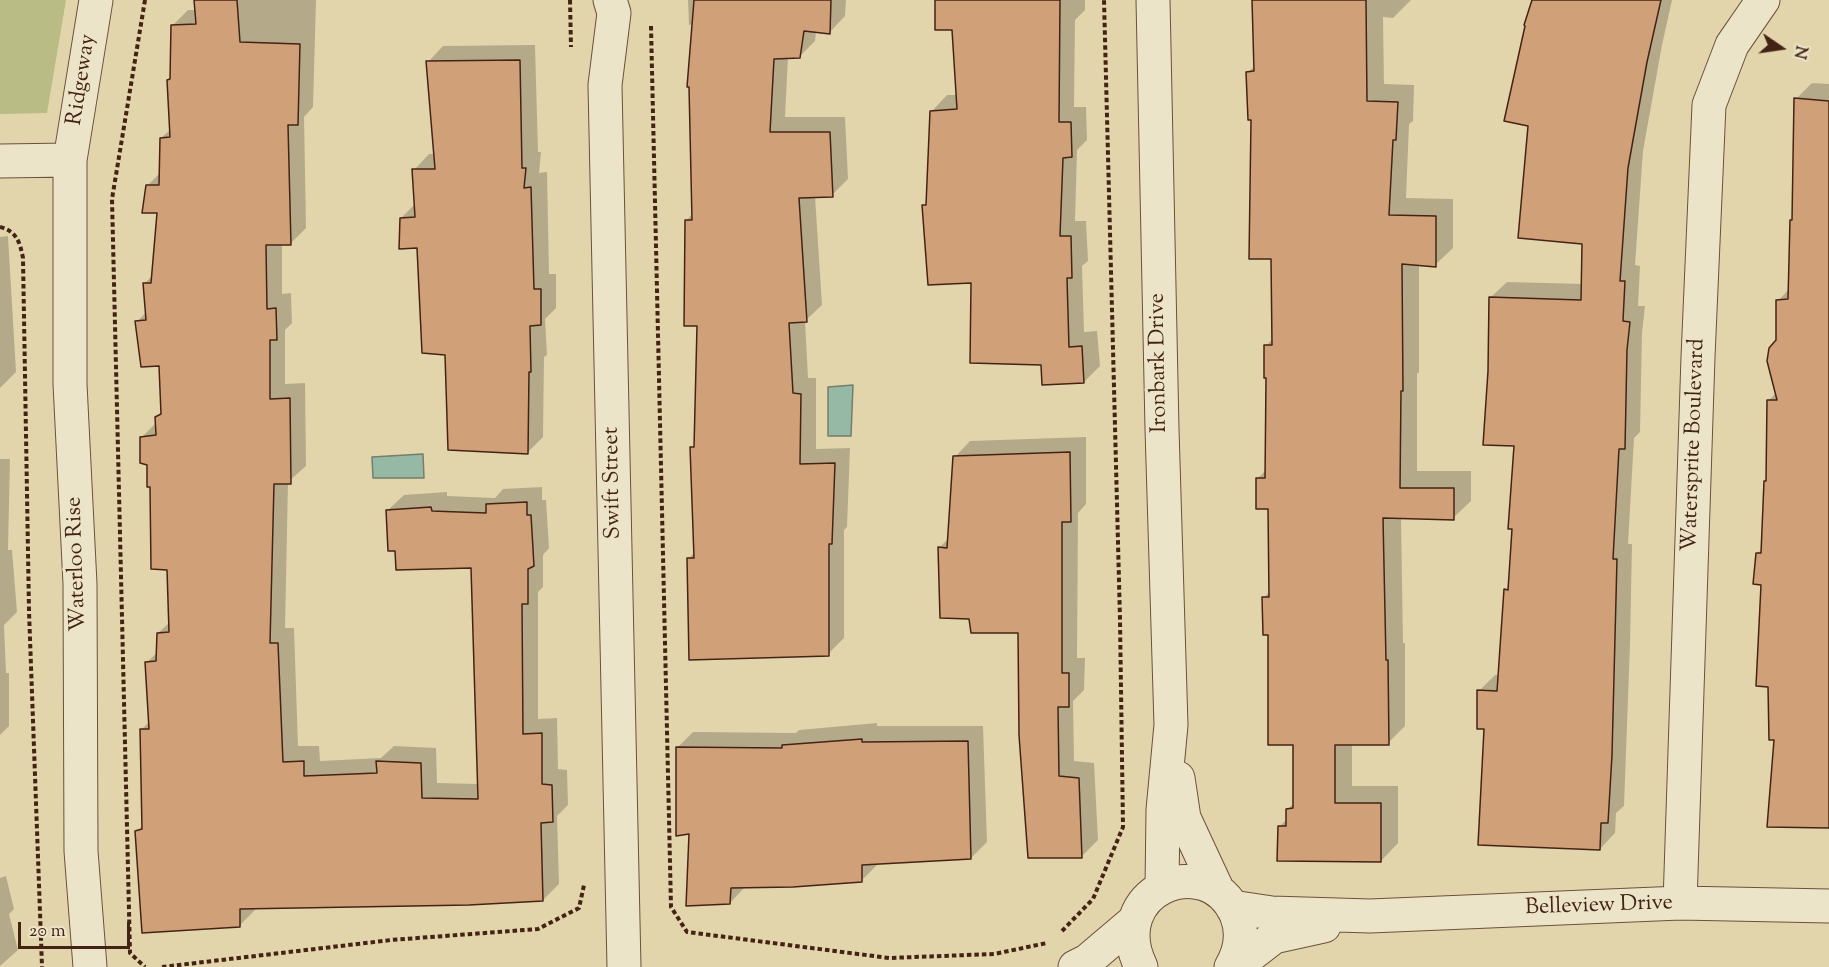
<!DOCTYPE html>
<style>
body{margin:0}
#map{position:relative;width:1829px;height:967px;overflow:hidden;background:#e2d5ac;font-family:"Sorts Mill Goudy",serif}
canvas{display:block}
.north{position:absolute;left:1751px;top:18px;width:60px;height:60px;-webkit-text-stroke:4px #ece4c9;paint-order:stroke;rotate:103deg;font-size:16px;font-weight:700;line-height:24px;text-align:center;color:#442314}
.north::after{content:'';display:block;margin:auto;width:21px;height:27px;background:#442314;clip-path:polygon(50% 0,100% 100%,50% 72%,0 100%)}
.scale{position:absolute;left:18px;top:922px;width:112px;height:27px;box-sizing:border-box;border:3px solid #442314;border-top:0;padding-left:8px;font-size:18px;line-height:21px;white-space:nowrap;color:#442314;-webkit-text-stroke:4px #ece4c9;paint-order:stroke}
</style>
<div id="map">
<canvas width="1829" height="967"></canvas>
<div class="north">N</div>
<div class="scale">20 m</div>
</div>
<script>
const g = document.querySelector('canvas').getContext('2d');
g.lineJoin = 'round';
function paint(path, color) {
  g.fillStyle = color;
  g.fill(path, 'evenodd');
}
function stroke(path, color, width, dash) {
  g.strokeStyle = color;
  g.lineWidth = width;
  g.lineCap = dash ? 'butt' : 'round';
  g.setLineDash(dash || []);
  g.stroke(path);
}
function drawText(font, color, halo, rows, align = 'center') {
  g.font = font + ' "Sorts Mill Goudy",serif';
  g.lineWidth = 6;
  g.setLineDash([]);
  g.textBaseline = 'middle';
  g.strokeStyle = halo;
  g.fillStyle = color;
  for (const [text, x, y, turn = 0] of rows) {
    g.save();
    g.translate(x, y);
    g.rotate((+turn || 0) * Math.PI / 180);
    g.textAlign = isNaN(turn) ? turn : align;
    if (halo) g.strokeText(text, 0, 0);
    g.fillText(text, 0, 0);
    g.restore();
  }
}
paint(new Path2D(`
 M0 0H66L47 113 0 114Z`), '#b9bc85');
const water = new Path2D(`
 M853 385 851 436H828V387Z
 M423 454 424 478H373L372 457Z`);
paint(water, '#96b9a5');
stroke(water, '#757d6b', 1.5);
paint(new Path2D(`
 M195 0H316L313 107 304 117 306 228 290 244H282V294L291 293 292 323 285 330V384L305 383 306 466 288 482 285 628H294L298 746H319L320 761 381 758 394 746 436 748 437 783 479 784 472 567 397 550 388 510 404 495 447 492V496L495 498 503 489 542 487V500H546L549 548 543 555V587L538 592V719L557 718 558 769 567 770 568 805 557 816 559 884 543 900 255 907V910L239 926 137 832 143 825 142 729 150 721 146 663 158 652V633L170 622 169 568 149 464 141 438 157 422V417L162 412 161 365 137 322 147 311 144 284 153 275 159 212 147 186 161 172V138L171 129 172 26 188 10H196Z
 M688 0H846L845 16 830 32 816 31 815 41 799 57H788L785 117H845L848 179 832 195 815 196 822 305 805 321 808 378H816V449L850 448 847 527 844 530V638L828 654 688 559 695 552 692 448 695 444 698 324 686 221 693 213 694 24 689 25Z
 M936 0H1085V10L1075 20 1074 107H1086L1087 140 1077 150 1075 221H1086L1088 261 1082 266 1084 332 1097 331 1100 366 1084 382 1042 363 972 281 924 206 927 202 932 111 947 95H957L954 28Z
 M1253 0H1411L1393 18 1383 17 1384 84 1414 85 1413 121 1409 124 1406 198 1453 199V248L1435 265 1419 264V372L1417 374V471H1471V501L1453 518 1401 517 1403 643H1405V726L1388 743H1352V786H1398V843L1381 861 1279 827 1288 818V809L1294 803V744L1269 634 1264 598 1270 591 1269 507 1257 479 1267 469 1268 376 1266 346 1274 337 1273 257 1247 73 1256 65Z
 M1533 0H1672L1662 45 1643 151 1635 265 1640 266 1638 306H1645L1642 333 1640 432 1634 438 1628 544H1632L1630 644 1624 806 1616 813 1615 833 1600 849 1485 728 1479 691 1495 675H1500L1506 590 1510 586 1515 444 1489 371 1491 297 1507 282 1583 284 1584 242 1529 125Z
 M535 45 538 152H541L539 173 547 172 549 274H556V308L545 319 547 355 544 357 543 437 527 453 419 246 401 218 415 204 414 170 429 154H435L428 62 443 46Z
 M1812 83 1829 84V827L1776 739 1769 685 1763 584 1758 553 1762 549 1768 480V401L1776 393 1778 301 1789 289 1793 219 1796 99Z
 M8 236 16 372 0 388V237Z
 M1086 437V504L1078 513 1077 658H1085L1084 690 1073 701 1074 761 1094 763 1098 840 1082 856 1029 857 1020 631 971 617 939 548 949 538 955 457 970 441Z
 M0 459H10L8 550H12L17 612 4 625 6 673H9V726L0 735Z
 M877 723V726H983L987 842 971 858 877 863V865L861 881 745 887 730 903 690 833 677 748 693 732 796 733 799 730Z
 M6 876 14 909 9 914 18 950 0 966V878Z`), '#0003');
const building = new Path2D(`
 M194 0H237L240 42 300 44 298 125H288L291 245H266L267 309 276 308 277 340H270V399L290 398 291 484H274L270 643H278L283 762 304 761V776L377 773 376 761 421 763 422 798 478 799 471 568 396 570 395 551H388L386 510 431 507 432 511 486 513V504L527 502V515H531L534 566 528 569V604H522L523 734 542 733V784L552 785 553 822 541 823 543 901 469 905 240 909V927L142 933 135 831 142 829 140 729H149L145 662 156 661 157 633 169 632 167 570 151 569 150 487H147V465L140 463V437L156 435 155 417 161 414 159 366 141 367 135 321 146 320 143 283H151L157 213H142L146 185H159L160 138 170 137 167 80 170 79 171 25 196 24Z
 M694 0H831L830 34 804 31 800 58 774 59 770 132H830L833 197 799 198 807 322 789 323 793 393 801 394 800 464 835 463 832 544H829V656L689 660 687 558H694L690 447H694L697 326H684L685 220H692L689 87H687Z
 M935 0H1060L1059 122H1071L1072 157 1063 158 1060 236H1071L1072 278H1067L1069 347 1082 346 1084 383 1042 385 1041 365 970 363 971 283 928 285 922 205H926L930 111 957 109 952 30H935Z
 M1252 0H1366L1367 101 1398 102 1396 140H1393L1389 215 1436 216V267L1402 264 1403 391H1401L1400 488H1454V520L1383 518 1386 660H1388L1389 745H1335V803H1381V862L1277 861 1278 826H1286V809L1293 808V745H1268V635H1263L1262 597H1269L1268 509H1256V478H1265L1266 378H1264V345H1272L1271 259H1249L1251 120H1248L1246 72 1254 71Z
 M1532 0H1661L1647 62 1628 168 1620 281H1625L1623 321 1630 322 1627 350 1625 449H1619L1613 559H1617L1612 755 1608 823H1601L1600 850 1478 845 1484 729H1477V690L1497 691 1504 589 1508 590 1512 529H1508L1514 446 1483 445 1488 371 1489 297 1581 300 1582 244 1518 238 1528 126 1504 121 1525 26 1524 25Z
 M520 60 522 168H526L524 188 531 187 534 289H541V325L530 326 531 372H529L528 454 448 450 445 355 422 353 417 248 399 249 400 218 415 217 412 169H435L426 61Z
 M1794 98 1829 101V828L1767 827 1774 740H1769L1768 687 1756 686 1761 585 1753 584 1756 553H1761L1764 481H1766L1767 400H1777L1767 361 1769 348 1776 340V300L1788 299 1790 220H1792Z
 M1070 452 1071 522H1062V673H1069V707H1058L1059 776 1079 778 1082 858H1028L1019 735 1018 633H971L969 619 940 618 938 547 947 548 953 456Z
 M862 739V742L968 741 971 859 862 865V882L793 887 731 888 730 904 686 906 689 834 676 836V747L782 748V745Z`);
paint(building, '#d0a079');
stroke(building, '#442314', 1.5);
const minor = new Path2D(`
 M610 0 614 13 605 85 624 967
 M1153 0 1162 429 1171 725 1163 810 1162 888
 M0 161 70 160
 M1178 778 1184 818 1218 891
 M1680 903 1698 357 1709 105 1732 45 1763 0
 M1232 907 1272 913 1370 916 1680 903 1829 906
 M90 967 81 851 80 584 70 384V160L96 0
 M1075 967 1087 961 1133 922
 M1141 967C1104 891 1206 848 1236 914 1244 933 1241 950 1231 967
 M1235 967 1274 937 1324 926`);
stroke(minor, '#6c503a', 35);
stroke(new Path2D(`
 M145 0 112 199 130 953 145 967
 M570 0 571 47
 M651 26 671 907 687 932 889 958 994 954 1047 943
 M0 227C17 231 20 243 23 258L29 611 42 967
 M1062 931 1093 899 1123 827 1120 620 1104 0
 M162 967 391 940 538 929 579 908 584 885`), '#442314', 4, [4.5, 3]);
stroke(minor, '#ece4c9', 33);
drawText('22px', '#442314', '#ece4c9', [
 ["Ridgeway",83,80,-81],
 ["Ironbark Drive",1160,363,-91],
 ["Watersprite Boulevard",1695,445,-88],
 ["Swift Street",614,483,-91],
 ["Waterloo Rise",78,564,-92],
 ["Belleview Drive",1599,907,-2]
]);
</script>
